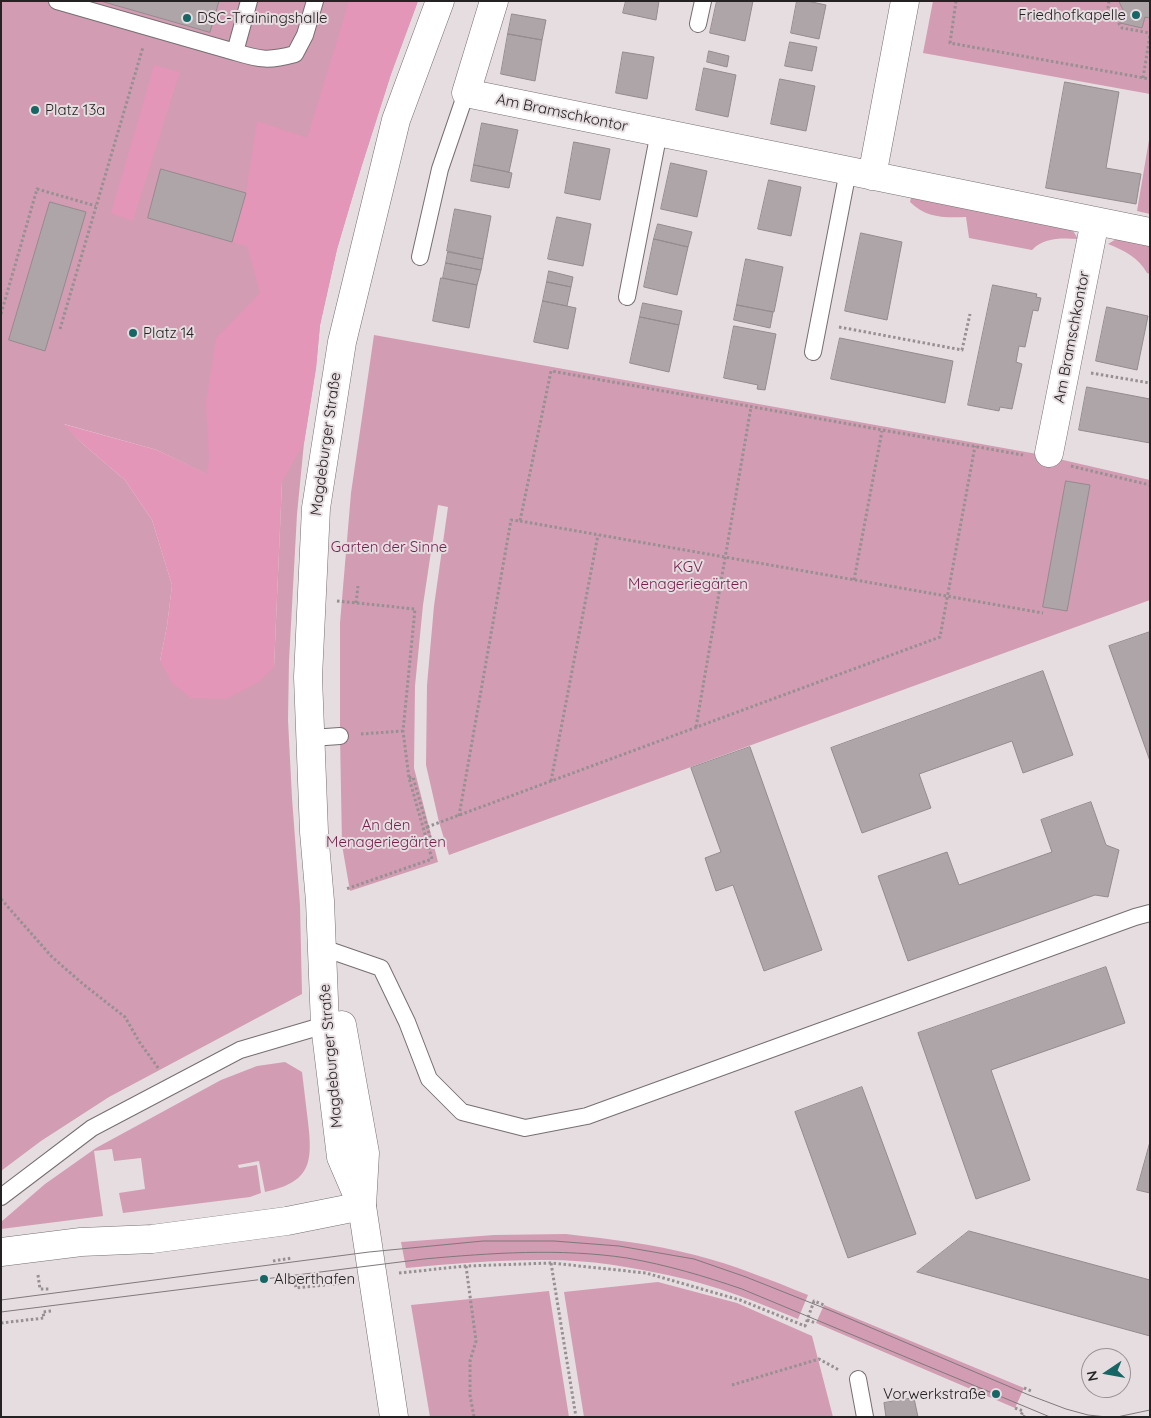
<!DOCTYPE html>
<meta charset="utf-8">
<style>
body{margin:0}
#map{position:relative;width:1151px;height:1418px;overflow:hidden;background:#e6dde0;font-family:Quicksand,sans-serif}
canvas{display:block}
.frame{position:absolute;inset:0;border:2px solid #252223;pointer-events:none}
.north{position:absolute;left:1081px;top:1348px;width:50px;height:50px;box-sizing:border-box;background:#e6dde0;border:1px solid #999294;border-radius:50%;rotate:258deg;font-size:14px;font-weight:700;line-height:20px;text-align:center;color:#252223}
.north::after{content:'';display:block;margin:auto;width:18px;height:22px;background:#176666;clip-path:polygon(50% 0,100% 100%,50% 72%,0 100%)}
</style>
<div id="map">
<canvas width="1151" height="1418"></canvas>
<div class="frame"></div>
<div class="north">N</div>
</div>
<script>
const g = document.querySelector('canvas').getContext('2d');
g.lineJoin = 'round';
function paint(path, color) {
  g.fillStyle = color;
  g.fill(path, 'evenodd');
}
function stroke(path, color, width, dash) {
  g.strokeStyle = color;
  g.lineWidth = width;
  g.lineCap = dash ? 'butt' : 'round';
  g.setLineDash(dash || []);
  g.stroke(path);
}
function drawText(font, color, halo, rows, align = 'center') {
  g.font = font + ' Quicksand,sans-serif';
  g.lineWidth = 4;
  g.setLineDash([]);
  g.textBaseline = 'middle';
  g.strokeStyle = halo;
  g.fillStyle = color;
  for (const [text, x, y, turn = 0] of rows) {
    g.save();
    g.translate(x, y);
    g.rotate((+turn || 0) * Math.PI / 180);
    g.textAlign = isNaN(turn) ? turn : align;
    if (halo) g.strokeText(text, 0, 0);
    g.fillText(text, 0, 0);
    g.restore();
  }
}
paint(new Path2D(`
 M1 1H418L391 74 361 168 337 249 320 325 316 368 304 443 297 514 289 661 288 720 292 798 300 905 302 994 109 1097 41 1141 1 1171ZM64 424 157 450 206 474 282 482 274 667 160 661 167 626 172 585 152 520 125 480 84 445Z
 M933 1H1150V94L923 53Z
 M1150 134V214L1137 211Z
 M911 198 1072 229 1078 239C1062 238 1044 237 1032 250L969 238 966 217C944 218 926 218 910 202Z
 M1118 238 1150 244V274L1147 273C1138 257 1125 251 1108 244Z
 M374 335 1037 454 1150 480V600L449 855 439 822 426 765 427 685 434 606 448 507 438 505 423 605 415 686 414 768 438 862 350 891 342 845 340 736V623L351 493Z
 M285 1062 302 1072C304 1089 306 1105 308 1122 313 1164 310 1182 265 1192L259 1161 238 1165 239 1168 257 1165 261 1193 250 1197 123 1213 119 1193 145 1189 141 1158 114 1161 112 1149 94 1151 103 1216 1 1229V1222L45 1184 96 1148 221 1080 257 1066Z
 M566 1234C609 1239 653 1244 695 1255 734 1265 771 1280 808 1295L798 1319C757 1302 715 1285 672 1276 629 1266 583 1259 539 1260 494 1260 450 1264 406 1268L401 1242 494 1235Z
 M658 1282 737 1303 812 1336 833 1417H584L564 1292Z
 M549 1291 569 1417H430L411 1305Z
 M824 1305 1024 1388 1015 1408 816 1323Z`), '#d29cb3');
paint(new Path2D(`
 M349 1H418L391 74 361 168 337 249 320 325 316 368 304 443 282 482 274 667 259 682 226 699 191 698 172 683 160 661 167 626 172 585 152 520 125 480 84 445 63 424 157 450 207 474 209 459 206 403 216 338 260 293 247 246 232 242 246 192 257 121 307 138Z
 M154 65 180 72 133 221 111 213Z`), '#e396b8');
const building = new Path2D(`
 M101 1H219L210 32Z
 M626 1H659L656 20 623 13Z
 M717 1H753L745 41 710 33Z
 M797 1H807L826 5 819 39 791 33Z
 M1119 1H1150V18L1145 17 1142 28 1120 23 1124 12Z
 M512 14 546 20 542 40 508 34Z
 M508 34 542 40 535 81 501 74Z
 M790 42 817 47 812 71 785 66Z
 M709 51 729 56 727 67 707 62Z
 M623 52 654 57 647 99 616 93Z
 M704 68 736 75 728 117 696 110Z
 M780 79 815 86 806 131 771 124Z
 M1065 82 1119 92 1106 168 1141 174 1136 204 1046 188Z
 M482 123 518 130 509 172 474 165Z
 M574 142 610 149 600 200 565 193Z
 M671 163 707 171 697 217 661 209Z
 M474 165 512 173 509 188 471 181Z
 M161 169 246 193 232 242 148 218Z
 M769 180 801 187 791 236 758 229Z
 M50 202 86 212 45 351 9 340Z
 M455 209 491 216 483 259 447 251Z
 M557 217 591 224 583 266 548 259Z
 M658 224 692 232 688 247 654 239Z
 M861 233 902 242 887 320 845 311Z
 M654 239 688 247 677 295 644 287Z
 M448 252 483 259 481 270 446 263Z
 M746 259 783 267 774 312 737 305Z
 M446 263 481 270 477 285 443 278Z
 M549 271 573 277 571 287 547 282Z
 M441 278 477 285 469 328 433 321Z
 M547 282 571 287 567 306 543 301Z
 M993 285 1037 294 1036 297 1041 298 1038 311 1033 310 1025 347 1019 346 1016 362 1022 364 1012 409 1000 407 999 411 968 405Z
 M543 301 576 308 568 349 534 342Z
 M643 303 682 311 679 325 640 317Z
 M737 305 773 312 770 328 734 320Z
 M1107 307 1148 316 1137 370 1096 361Z
 M640 317 679 325 669 372 630 363Z
 M734 326 776 334 765 390 757 389 758 385 724 378Z
 M840 338 953 361 945 403 831 379Z
 M1087 387 1150 399V443L1079 430Z
 M1066 481 1090 485 1067 611 1043 607Z
 M1150 632V761L1109 646Z
 M1043 671 1073 755 1023 773 1012 741 919 774 931 808 862 833 831 748Z
 M750 747 822 950 764 971 733 885 716 891 705 858 721 852 691 768Z
 M1091 802 1106 845 1119 850 1108 897 1095 895 908 961 878 876 947 852 959 885 1052 852 1041 820Z
 M1106 967 1125 1023 991 1070 1030 1180 976 1199 918 1033Z
 M862 1087 916 1234 848 1258 795 1112Z
 M1150 1142V1193L1137 1190Z
 M969 1231 1150 1280V1336L917 1272Z
 M914 1398 918 1417H886L884 1403Z`);
paint(building, '#ada5a8');
stroke(building, '#938b8e', 1);
const lane = new Path2D(`
 M57 1 235 52 249 1
 M698 24 703 1
 M235 52C261 60 269 61 295 54L305 35 315 1
 M420 257 440 169 466 93
 M627 297 659 132
 M813 352 848 171
 M311 738 340 736
 M329 950 381 968 407 1022 429 1079 462 1112 525 1128 587 1116 1135 917 1150 913
 M1 1197 92 1128 240 1050 325 1025
 M858 1379 865 1417`);
const street = new Path2D(`
 M494 1 466 93 1150 232
 M872 176 905 1
 M1049 453 1095 221
 M1 1252 81 1242 152 1239 287 1221 362 1206`);
const primary = new Path2D(`
 M342 1025 365 1153 362 1206 394 1417
 M362 1206 341 1157 325 1025 320 901 314 832 308 677 316 508 342 342 396 120 440 1`);
stroke(lane, '#766e71', 18);
stroke(street, '#766e71', 29);
stroke(primary, '#766e71', 29);
stroke(new Path2D(`
 M956 1 950 43 1150 79
 M1109 1 1108 7 1122 28 1150 33
 M1143 78 1150 35
 M1 314 37 189 96 206
 M839 327 962 350 970 314
 M60 329 143 47
 M1091 373 1150 383
 M1071 466 1150 485
 M520 521 1043 613
 M854 580 882 431
 M337 601 415 609 403 731 409 778 432 859 346 889
 M356 603 358 586
 M696 727 751 407
 M361 734 403 731
 M409 778 413 777 430 837 425 838
 M551 781 598 535
 M459 816 511 520 520 521 551 371 1023 455
 M427 827 940 637 975 446
 M1 899 52 957 83 984 125 1017 140 1043 159 1069
 M273 1261 292 1258
 M551 1263 576 1417
 M466 1266 476 1341 470 1361V1395L474 1417
 M399 1273 466 1266 551 1263 646 1273 740 1300 805 1326 814 1301 824 1305
 M38 1275 40 1289H50
 M279 1282 294 1280 296 1288 346 1283
 M807 1320 816 1323
 M1 1323 44 1318 43 1312 51 1311
 M732 1385 819 1359 839 1370
 M1024 1388 1031 1391
 M1015 1408 1023 1411 1021 1415 1025 1417`), '#979092', 3, [2.5, 2.5]);
stroke(lane, '#fff', 16);
stroke(street, '#fff', 28);
stroke(primary, '#fff', 28);
stroke(new Path2D(`
 M1 1300 369 1252 483 1241H554L619 1246 694 1259 746 1277 834 1312 1029 1395 1066 1409 1088 1415 1107 1417
 M1 1312 424 1259C491 1253 560 1248 627 1258 667 1265 704 1276 742 1289L1050 1417
 M1117 1417 1150 1410`), '#7f797b', 1);
for (const [x, y, r, color] of [
 [1136,15,5,"#176666"],
 [187,18,5,"#176666"],
 [35,110,5,"#176666"],
 [133,333,5,"#176666"],
 [264,1279,5,"#176666"],
 [996,1394,5,"#176666"]
]) {
  const dot = new Path2D();
  dot.arc(x, y, r, 0, 2 * Math.PI);
  g.fillStyle = color;
  g.fill(dot);
  stroke(dot, '#e6dde0', 2);
}
drawText('15px', '#252223', '#e6dde0', [
 ["Friedhofkapelle",1126,15,"right"],
 ["DSC-Trainingshalle",197,18],
 ["Platz 13a",45,110],
 ["Platz 14",143,333],
 ["Alberthafen",274,1279],
 ["Vorwerkstraße",986,1394,"right"]
], 'left');
drawText('15px', '#252223', '#e6dde0', [
 ["Am Bramschkontor",562,113,12],
 ["Am Bramschkontor",1072,337,-79],
 ["Magdeburger Straße",326,444,-82],
 ["Magdeburger Straße",331,1056,-95]
]);
drawText('15px', '#751e4d', '#e6dde0', [
 ["Garten der Sinne",389,547],
 ["KGV",688,567],
 ["Menageriegärten",688,584],
 ["An den",386,825],
 ["Menageriegärten",386,842]
]);
</script>
